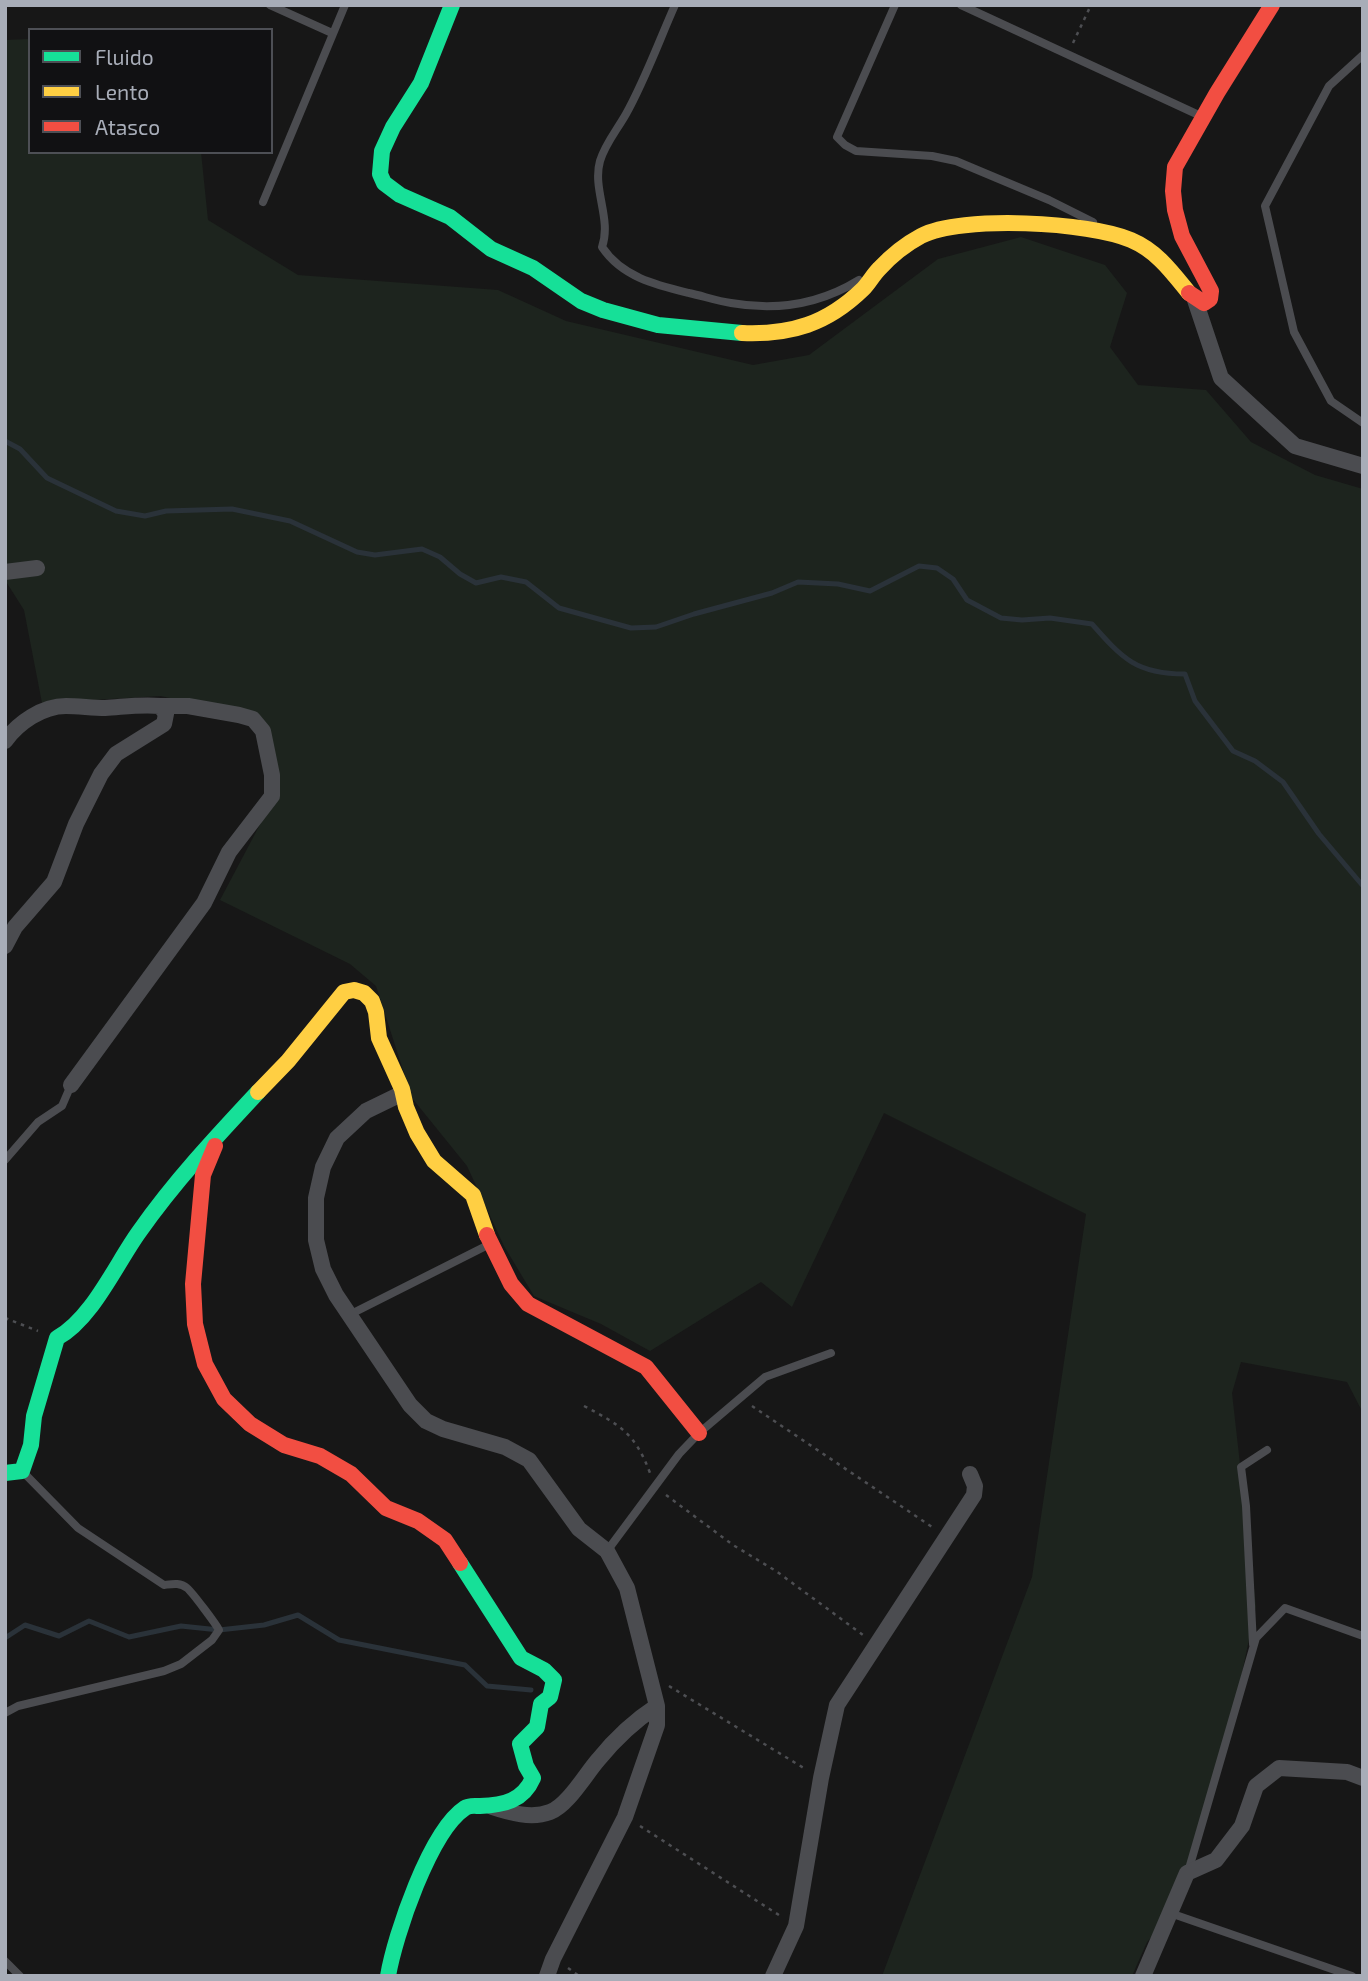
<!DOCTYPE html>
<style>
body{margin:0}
#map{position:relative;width:1368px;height:1981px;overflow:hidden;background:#171717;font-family:"Exo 2",sans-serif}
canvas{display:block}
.frame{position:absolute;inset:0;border:7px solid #a8adb8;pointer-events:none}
.legend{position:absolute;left:28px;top:28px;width:245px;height:126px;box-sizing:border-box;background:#111113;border:2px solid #4d4f55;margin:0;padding:9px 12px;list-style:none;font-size:21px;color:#a8adb8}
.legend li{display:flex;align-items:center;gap:14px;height:35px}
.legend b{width:35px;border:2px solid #4d4f55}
</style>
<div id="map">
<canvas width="1368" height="1981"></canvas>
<div class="frame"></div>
<ul class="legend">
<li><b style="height:9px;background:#16e098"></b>Fluido</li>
<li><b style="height:9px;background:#ffcf43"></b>Lento</li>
<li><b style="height:9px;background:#f24e42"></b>Atasco</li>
</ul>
</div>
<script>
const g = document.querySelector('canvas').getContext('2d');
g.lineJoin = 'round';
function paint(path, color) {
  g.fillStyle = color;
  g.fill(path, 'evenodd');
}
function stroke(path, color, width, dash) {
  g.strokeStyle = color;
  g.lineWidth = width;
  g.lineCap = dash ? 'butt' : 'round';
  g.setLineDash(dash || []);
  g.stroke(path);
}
paint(new Path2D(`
 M30 39V152H201L208 220 298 275 498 290 566 321 753 365 809 355 938 259 1021 237 1105 265 1127 293 1110 347 1138 385 1206 390 1251 442 1315 475 1363 489V1413L1347 1382 1241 1362 1232 1393 1256 1606 1239 1687 1178 1909 1147 1942 1132 1976H882L1032 1577 1086 1214 884 1113 792 1307 761 1282 650 1351 601 1324 534 1296 504 1246 467 1166 412 1098 376 986 350 964 220 900 274 798 251 717 161 696 42 703 24 610 5 580V40Z`), '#1d241e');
stroke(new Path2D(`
 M5 441 20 449 47 478 116 511 145 516 166 511 232 509 290 521 357 552 375 555 422 549 440 557 460 574 476 583 501 577 526 582 559 608 631 628 656 627 694 614 772 593 798 582 838 584 870 591 919 566 937 568 953 579 967 600 1001 618 1022 620 1050 618 1092 624C1122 658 1136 674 1185 674L1195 701 1233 751 1255 761 1283 782 1319 834 1363 886
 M5 1638 25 1625 59 1636 89 1621 129 1637 181 1626 219 1630 264 1625 298 1615 339 1640 465 1665 487 1686 531 1690`), '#2a3239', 5);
stroke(new Path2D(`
 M1073 43 1091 5
 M5 1318 38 1331
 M584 1406C620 1425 635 1433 650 1473
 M752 1406 935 1529
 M666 1495 733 1545 776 1571 863 1635
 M669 1686 807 1770
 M640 1826 782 1917
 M568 1968 579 1976`), '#4d4e52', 2.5, [3.5, 5]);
stroke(new Path2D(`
 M270 5 332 33
 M675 5C659 41 645 80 626 114 617 130 605 144 600 161 592 189 612 219 602 247 622 277 656 285 689 293 703 296 717 301 731 303 776 311 820 304 859 280
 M895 5 837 137 845 145 856 151 932 156 956 161 1049 200 1093 222
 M961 5 1203 117
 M1363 55 1329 86 1265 206 1294 332 1331 401 1363 423
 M263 202 345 5
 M5 1160 38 1122 62 1106 71 1085
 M349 1315 488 1245
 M607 1551 679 1454 699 1433 765 1377 831 1353
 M1253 1644 1246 1506 1241 1467 1267 1450
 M5 1713 18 1706 164 1671 181 1664 212 1640 219 1630C216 1624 192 1592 187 1588 180 1582 172 1584 164 1585L78 1528 24 1473
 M1188 1872 1256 1638 1285 1608 1363 1636
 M1170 1913 1352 1976
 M5 1961 20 1976`), '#4b4c50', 8);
stroke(new Path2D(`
 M1195 300 1221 378 1295 446 1363 466
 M5 572 37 568
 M5 741C18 723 42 706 66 706 79 706 92 708 105 708 123 707 141 704 160 706L166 714 164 724 116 754 101 774 76 824 54 882 15 927 5 946
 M71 1085 204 903 229 852 272 796V775L263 731 253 719 239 715 188 706H160
 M403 1093 366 1111 337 1138 323 1167 316 1198V1240L323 1269 336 1295 410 1405 426 1421 443 1429 505 1447 529 1460 579 1529 607 1551 627 1588 657 1706V1725L625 1817 553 1959 547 1976
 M492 1807C510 1813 532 1819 550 1812 568 1805 585 1775 598 1760 615 1739 634 1721 657 1706
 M773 1976 796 1926 821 1778 837 1705 974 1495 975 1486 970 1474
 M1143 1976 1187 1873 1216 1860 1242 1826 1256 1786 1279 1768 1347 1772 1363 1778`), '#4b4c50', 16);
stroke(new Path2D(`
 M452 5 421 83 393 127 382 151 380 174 384 183 400 195 450 217 491 249 533 268 581 301 603 310 658 325 742 333
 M5 1473 22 1471 31 1445 34 1416 57 1338C92 1319 116 1264 139 1232 174 1182 216 1137 258 1092
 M388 1976C395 1935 430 1831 465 1808 469 1805 475 1806 480 1806 504 1805 523 1801 533 1778L526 1766 520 1744 537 1727 541 1704 550 1697 554 1680 544 1670 521 1658 460 1563`), '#16e098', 16);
stroke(new Path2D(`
 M742 333C791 335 827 324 863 289 869 283 873 275 879 269 891 256 906 244 921 236 961 215 1090 222 1131 240 1157 251 1172 272 1189 293
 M258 1092 288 1061 344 992 354 990 364 993 372 1001 376 1012 379 1038 402 1089 406 1107 417 1133 434 1161 473 1195 487 1235`), '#ffcf43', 16);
stroke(new Path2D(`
 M1189 293 1204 303 1210 299 1211 291 1182 236 1175 210 1173 191 1175 167 1217 93 1272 5
 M215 1146 203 1175 193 1284 195 1324 205 1364 224 1399 250 1424 284 1445 320 1456 351 1474 386 1508 418 1521 445 1540 460 1563
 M487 1235 511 1284 528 1304 646 1367 699 1433`), '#f24e42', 16);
</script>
